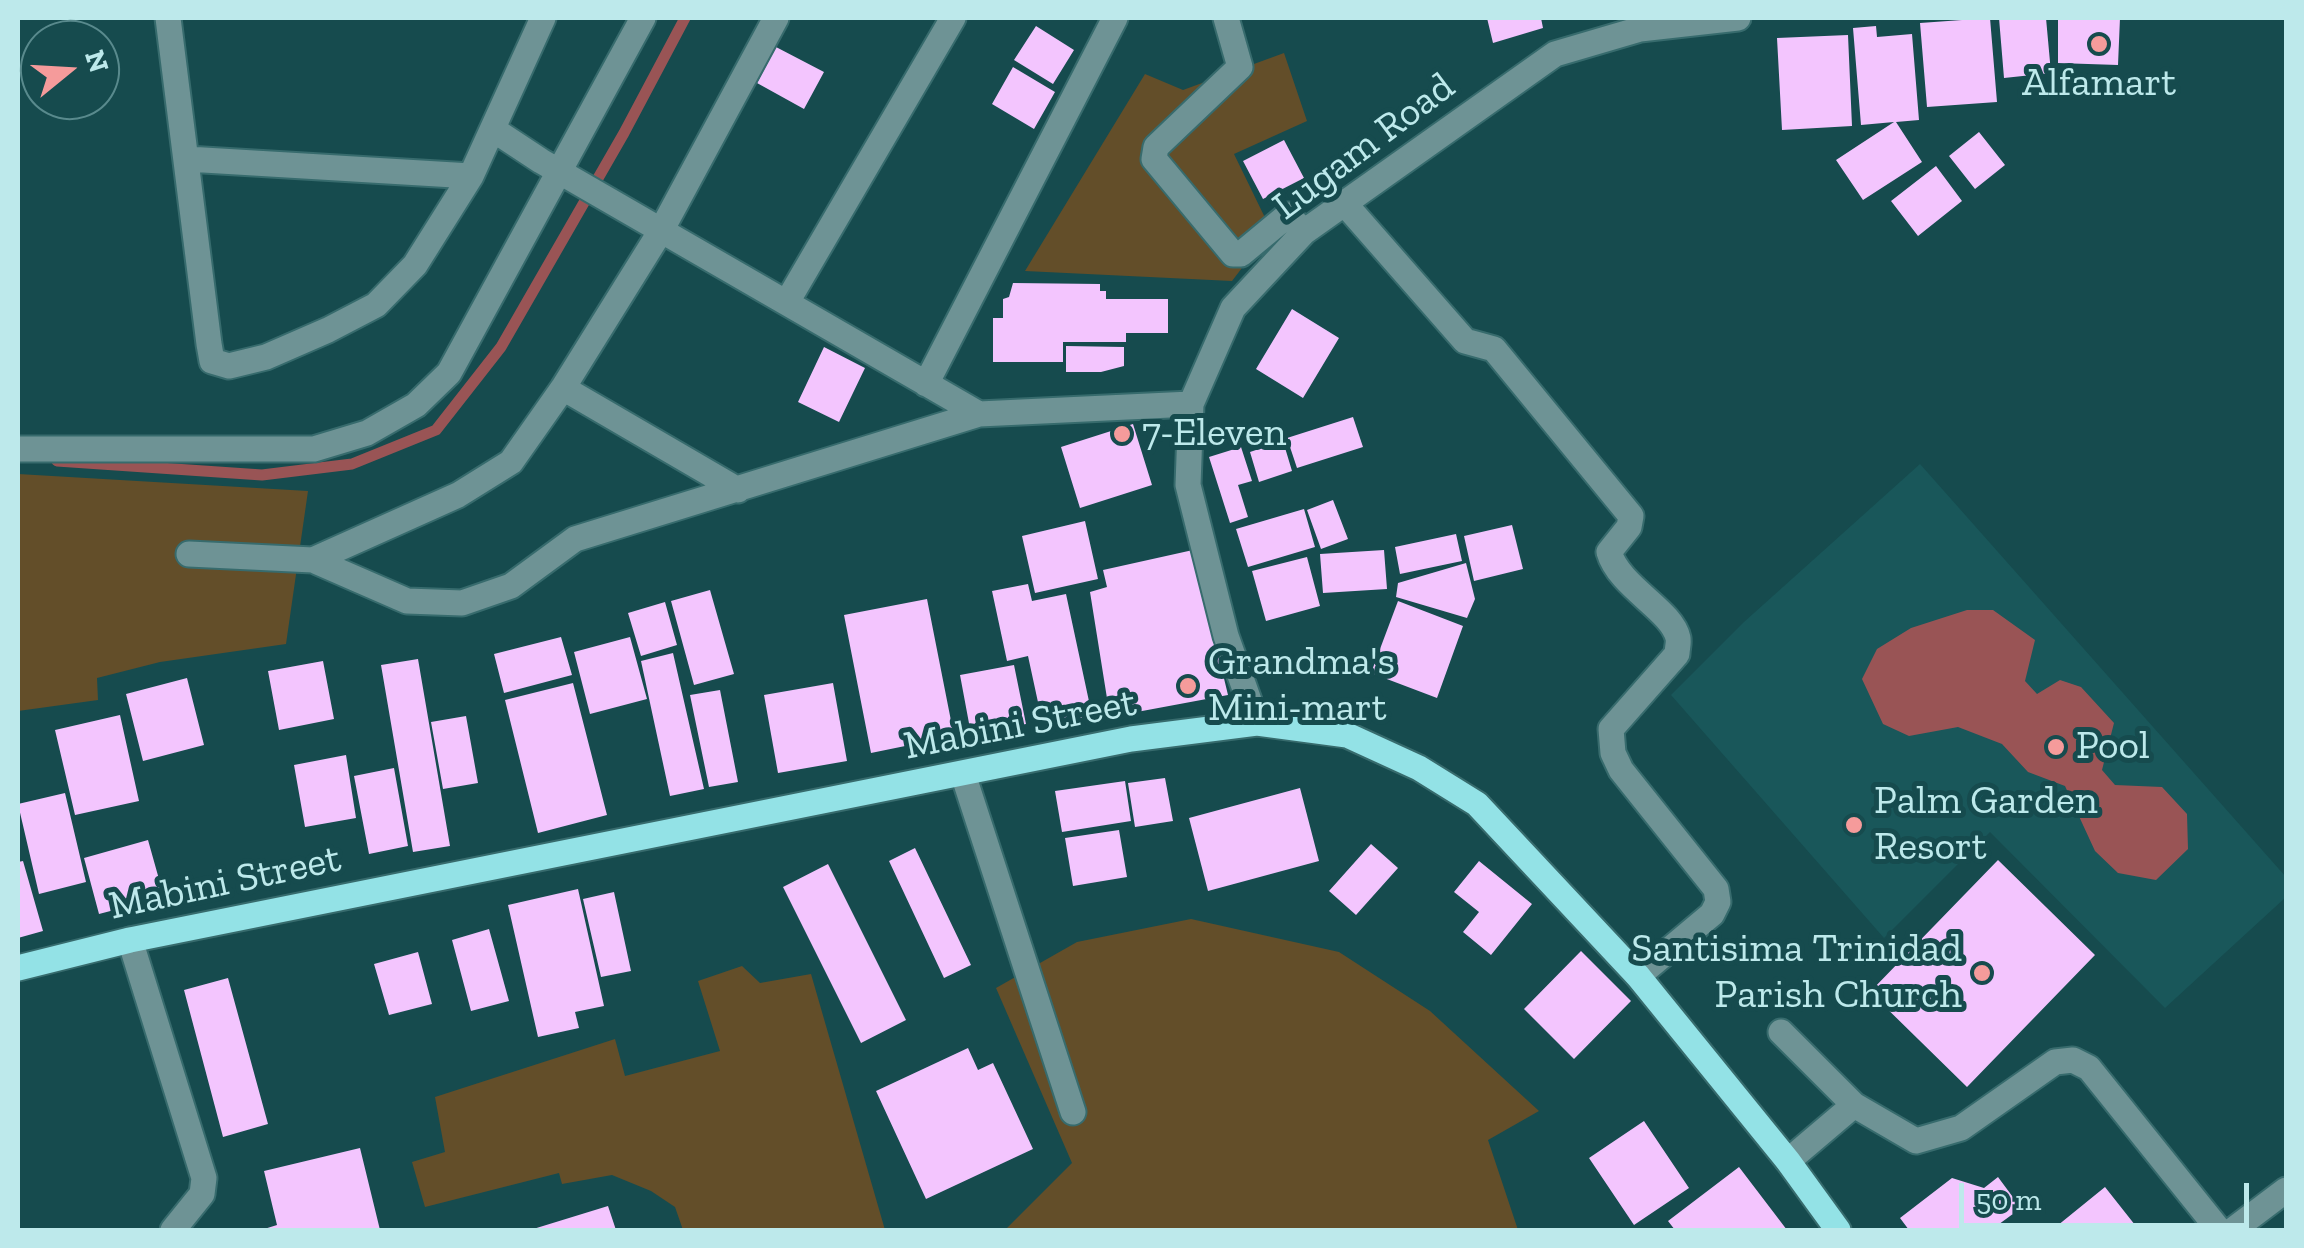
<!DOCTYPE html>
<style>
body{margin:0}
#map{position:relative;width:2304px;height:1248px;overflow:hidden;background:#164b4e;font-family:"Zilla Slab",serif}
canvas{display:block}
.frame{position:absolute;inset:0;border:20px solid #bde9eb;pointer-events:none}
.north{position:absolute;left:20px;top:20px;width:100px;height:100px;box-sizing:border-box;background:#164b4e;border:2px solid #598a8d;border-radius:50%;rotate:72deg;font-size:28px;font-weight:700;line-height:40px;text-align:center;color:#bde9eb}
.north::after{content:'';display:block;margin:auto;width:35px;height:45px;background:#f59b9b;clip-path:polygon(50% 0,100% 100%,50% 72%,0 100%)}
.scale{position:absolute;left:1959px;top:1183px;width:290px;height:45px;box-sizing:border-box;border:5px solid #bde9eb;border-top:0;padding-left:12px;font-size:30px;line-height:35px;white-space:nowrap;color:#bde9eb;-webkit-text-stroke:8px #164b4e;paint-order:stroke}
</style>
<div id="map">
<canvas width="2304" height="1248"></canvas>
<div class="frame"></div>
<div class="north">N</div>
<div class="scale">50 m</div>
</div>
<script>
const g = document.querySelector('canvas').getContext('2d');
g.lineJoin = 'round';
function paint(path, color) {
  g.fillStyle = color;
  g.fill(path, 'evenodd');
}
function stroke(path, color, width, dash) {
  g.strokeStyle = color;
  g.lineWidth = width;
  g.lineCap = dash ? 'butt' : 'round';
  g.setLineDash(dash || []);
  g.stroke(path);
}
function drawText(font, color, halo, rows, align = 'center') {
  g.font = font + ' "Zilla Slab",serif';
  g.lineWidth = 10;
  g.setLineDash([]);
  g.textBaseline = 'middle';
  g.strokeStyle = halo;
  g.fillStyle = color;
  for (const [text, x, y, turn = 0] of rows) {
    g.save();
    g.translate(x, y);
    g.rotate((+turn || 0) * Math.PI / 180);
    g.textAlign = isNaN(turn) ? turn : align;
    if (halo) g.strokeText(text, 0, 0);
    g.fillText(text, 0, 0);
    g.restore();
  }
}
paint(new Path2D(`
 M1920 464 2286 877V897L2165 1008 1990 832 1884 938 1671 695 1744 622Z`), '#19575a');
paint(new Path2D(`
 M1284 53 1307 121 1234 154 1271 230 1232 281 1025 271 1145 74 1183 90Z
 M18 474 308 491 286 644 160 662 97 678 98 700 18 711Z
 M1191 919 1339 952 1430 1011 1539 1111 1488 1140 1518 1230H1005L1072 1163 996 988 1077 942Z
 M742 966 760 983 811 974 885 1230H683L675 1207 651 1191 612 1175 562 1184 559 1173 425 1207 412 1162 445 1152 435 1097 615 1039 625 1076 720 1051 698 981Z`), '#634e29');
paint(new Path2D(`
 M1967 610H1993L2035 640 2025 681 2037 694 2060 680 2081 687 2114 723 2102 770 2115 785 2162 787 2187 814 2188 849 2156 880 2118 873 2095 851 2065 786 2028 772 2002 744 1958 727 1909 736 1883 724 1862 679 1877 649 1911 628Z`), '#995455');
stroke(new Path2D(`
 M57 461 262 475 352 464 436 430 501 347 624 133 685 18`), '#995455', 11);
paint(new Path2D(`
 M1487 18H1541L1543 28 1493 43Z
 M1990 18 1997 102 1927 107 1920 23Z
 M1999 18H2046L2051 73 2004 78Z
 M2058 18H2120L2118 65 2058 63Z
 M1036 26 1074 50 1053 84 1014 60Z
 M1876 26 1877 37 1912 34 1919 120 1896 122 1922 162 1863 200 1836 160 1894 122 1861 125 1853 28Z
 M1848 35 1852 126 1782 130 1777 38Z
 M776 47 824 72 804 109 757 83Z
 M1013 67 1055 92 1034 129 992 104Z
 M1979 132 2005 165 1975 189 1949 156Z
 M1284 140 1304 178 1263 199 1243 161Z
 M1936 166 1962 201 1918 236 1891 201Z
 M1013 283 1100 284V291H1106V299H1168V333H1126V342H1063V362H993V318H1003V299L1009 297Z
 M1292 309 1339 338 1303 398 1256 369Z
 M1066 346 1124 347V366L1101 372H1066Z
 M824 347 865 368 839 422 798 402Z
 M1353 417 1363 447 1297 468 1287 438Z
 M1133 424 1152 485 1080 508 1061 447Z
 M1283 441 1292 471 1259 482 1250 452Z
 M1241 447 1252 481 1238 485 1248 517 1230 523 1209 457Z
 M1333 500 1348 539 1321 549 1307 510Z
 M1304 509 1315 547 1248 567 1236 529Z
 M1085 521 1098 579 1035 593 1022 536Z
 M1512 525 1523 569 1474 581 1464 536Z
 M1456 534 1462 561 1400 574 1395 547Z
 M1193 550 1228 695 1110 717 1090 592 1107 587 1103 570Z
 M1384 550 1387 589 1323 593 1320 554Z
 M1307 557 1320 606 1266 621 1252 571Z
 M1466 563 1475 599 1467 618 1396 597 1398 583Z
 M1028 584 1032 601 1066 594 1093 720 1044 730 1028 656 1007 661 992 591Z
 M710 590 734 674 694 685 671 601Z
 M927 599 954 736 871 753 844 615Z
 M1398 601 1463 626 1437 698 1371 673Z
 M665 602 677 645 641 656 628 613Z
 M561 637 572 675 504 693 494 654Z
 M630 637 647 699 590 714 574 652Z
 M673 653 704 789 670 796 641 661Z
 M418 659 450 846 413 852 381 665Z
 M323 661 334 719 279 730 268 671Z
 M1014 665 1026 724 971 734 960 675Z
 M187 678 204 745 143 761 126 694Z
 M573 683 607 815 538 833 505 700Z
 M833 683 847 761 778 773 764 695Z
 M720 690 738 782 709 787 690 695Z
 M120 715 139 801 75 815 55 730Z
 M466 716 478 783 443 789 431 722Z
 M346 755 356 818 305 827 294 765Z
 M394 768 408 846 369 854 354 776Z
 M1165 778 1173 821 1135 827 1128 783Z
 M1125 781 1131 821 1062 832 1055 791Z
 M1300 788 1319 861 1208 891 1189 818Z
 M65 793 86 882 39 894 18 804Z
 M1119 830 1127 877 1073 886 1065 838Z
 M148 840 164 897 99 914 84 858Z
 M1371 844 1398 868 1356 915 1329 891Z
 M915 848 971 965 944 978 889 861Z
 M1998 860 2095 955 1967 1087 1870 992Z
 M23 861 43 931 18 938V862Z
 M1479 861 1532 904 1491 955 1463 932 1479 912 1454 892Z
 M828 864 906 1020 861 1043 783 887Z
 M578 889 604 1006 575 1012 579 1028 538 1037 508 905Z
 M614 892 631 971 601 977 583 899Z
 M489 929 509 1001 471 1011 452 940Z
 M1581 951 1631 1001 1574 1059 1524 1009Z
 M418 952 432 1004 389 1015 374 964Z
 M228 978 268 1124 223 1137 184 990Z
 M968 1048 978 1070 993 1063 1033 1149 926 1199 876 1091Z
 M1644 1121 1689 1188 1634 1225 1589 1158Z
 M360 1148 380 1230H261L277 1225 264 1171Z
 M1739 1167 1787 1230H1675L1668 1221Z
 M1998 1177 2021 1208 1991 1230H1909L1900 1218 1952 1178 1984 1188Z
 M2105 1187 2139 1230H2052Z
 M608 1206 616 1230H530Z`), '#f3c5fe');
const minor = new Path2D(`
 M168 18 209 344 212 361 229 366 266 357 328 330 376 305 415 265 471 176 543 18
 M1226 18 1240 67 1156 147 1154 159 1233 254H1241L1288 215 1304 232
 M494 130 541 161 979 414 1191 404
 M187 159 471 176
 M1345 204 1465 341 1494 349 1631 516 1629 527 1609 552C1619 587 1672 610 1678 638 1679 643 1677 649 1677 654L1611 729 1613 753 1621 770 1716 889 1718 902 1712 914 1638 976
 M787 302 953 18
 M926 384 1115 18
 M563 388 738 490
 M18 449H314L367 433 416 405 449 373 643 18
 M189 554 313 560 407 601 462 603 511 586 575 539 979 414
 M313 560 458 495 511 462 563 388 662 229 776 18
 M1257 723 1226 636 1188 485 1191 404 1233 308 1304 232 1555 54 1640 29 1738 18
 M963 774 1073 1112
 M130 940 204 1178 202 1194 173 1230
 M1781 1032 1854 1105 1916 1141 1961 1128 2055 1062 2073 1060 2089 1068 2219 1230
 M1788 1161 1854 1105
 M2233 1230 2286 1190`);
const major = new Path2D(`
 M18 968 130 940 1131 739 1257 723 1347 735 1419 768 1477 804 1638 976 1788 1161 1838 1230`);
stroke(minor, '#376b6d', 29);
stroke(major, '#376b6d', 29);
stroke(minor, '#6e9395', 25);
stroke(major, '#93e2e6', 25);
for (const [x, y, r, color] of [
 [2099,44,10,"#f59b9b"],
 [1122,434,10,"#f59b9b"],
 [1188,686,10,"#f59b9b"],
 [2056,747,10,"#f59b9b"],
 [1854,825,10,"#f59b9b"],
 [1982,973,10,"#f59b9b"]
]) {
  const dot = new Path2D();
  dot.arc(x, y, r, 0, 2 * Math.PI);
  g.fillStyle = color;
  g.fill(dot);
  stroke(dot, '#164b4e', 4);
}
drawText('40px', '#bde9eb', '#164b4e', [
 ["Alfamart",2099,84,"center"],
 ["7-Eleven",1142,434],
 ["Grandma's",1208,663],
 ["Mini-mart",1208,709],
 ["Pool",2076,747],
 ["Palm Garden",1874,802],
 ["Resort",1874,848],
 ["Santisima Trinidad",1962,950,"right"],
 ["Parish Church",1962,996,"right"]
], 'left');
drawText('40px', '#bde9eb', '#164b4e', [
 ["Lugam Road",1364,147,-37],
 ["Mabini Street",1020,725,-11],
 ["Mabini Street",225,883,-12]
]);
</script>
